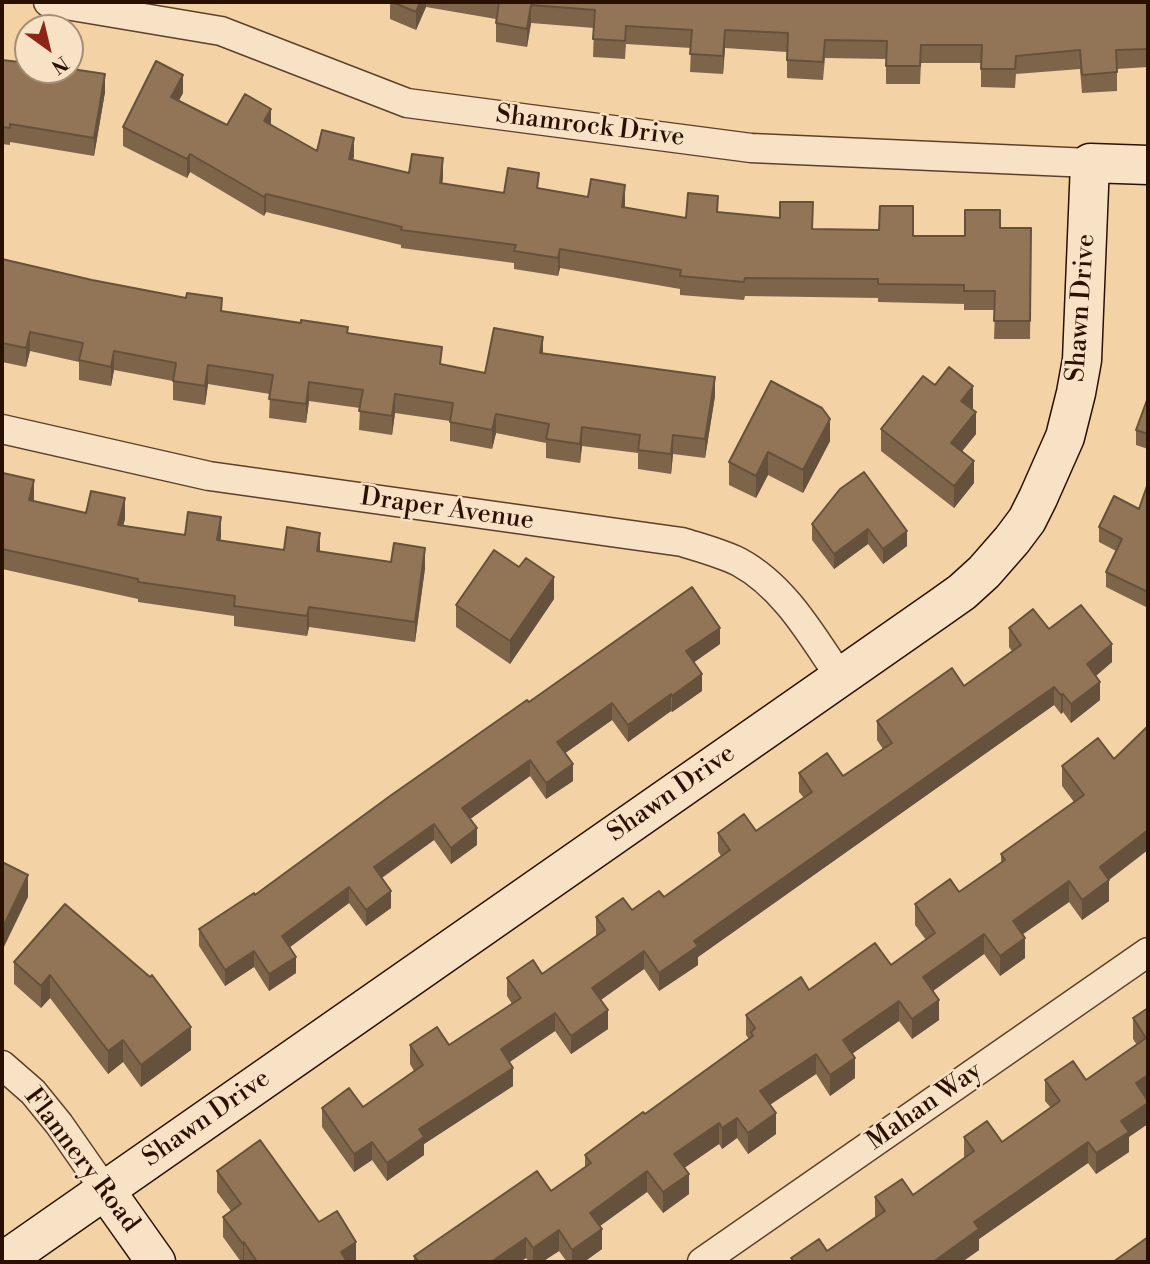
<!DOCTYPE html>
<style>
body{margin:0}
#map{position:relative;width:1150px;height:1264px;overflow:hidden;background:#f3d3a6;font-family:"Libre Bodoni",serif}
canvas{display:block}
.frame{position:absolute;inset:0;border:4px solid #291000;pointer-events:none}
.north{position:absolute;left:14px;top:14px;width:70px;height:70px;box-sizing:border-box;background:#f7e2c5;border:2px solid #a58e76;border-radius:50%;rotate:146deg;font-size:19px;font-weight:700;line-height:28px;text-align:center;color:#291000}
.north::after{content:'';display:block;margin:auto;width:24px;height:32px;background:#8f2418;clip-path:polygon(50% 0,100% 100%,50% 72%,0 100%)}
</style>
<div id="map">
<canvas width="1150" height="1264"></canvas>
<div class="frame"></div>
<div class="north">N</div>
</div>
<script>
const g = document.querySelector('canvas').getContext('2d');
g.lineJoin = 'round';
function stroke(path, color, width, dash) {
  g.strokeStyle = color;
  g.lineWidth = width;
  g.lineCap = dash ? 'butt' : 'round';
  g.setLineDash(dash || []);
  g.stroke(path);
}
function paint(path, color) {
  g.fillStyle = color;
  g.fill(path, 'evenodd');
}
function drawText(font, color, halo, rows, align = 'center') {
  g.font = font + ' "Libre Bodoni",serif';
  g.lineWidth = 5;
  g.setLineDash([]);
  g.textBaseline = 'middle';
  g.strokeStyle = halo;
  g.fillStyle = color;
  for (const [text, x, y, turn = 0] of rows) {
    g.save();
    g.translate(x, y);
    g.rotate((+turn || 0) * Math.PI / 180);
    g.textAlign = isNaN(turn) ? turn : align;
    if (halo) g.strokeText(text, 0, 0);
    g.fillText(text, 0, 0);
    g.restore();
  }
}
const street = new Path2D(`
 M48 2 221 31 407 103 751 148 1090 163
 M2 429 209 476 682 542C701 548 721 553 739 562 785 587 812 636 840 677
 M2 1065 33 1092 59 1124 105 1190
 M702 1262 1148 952`);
const secondary = new Path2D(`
 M105 1190 156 1262
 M2 1262 938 609 962 592 984 572 1012 540 1027 520 1038 498 1065 437 1076 393 1082 360 1090 163 1148 165`);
stroke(street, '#5c412a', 31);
stroke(secondary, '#291000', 41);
stroke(street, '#f7e2c5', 28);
stroke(secondary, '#f7e2c5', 38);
paint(new Path2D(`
 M390 2H1148V67L1117 69V91L1082 93 1080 69 1016 74 1015 88 981 87V63H921L920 84H886V59L825 58 823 80 787 78V52L725 48 723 74 690 72 691 48 626 44 625 59 593 57 594 28 531 23 527 47 496 42V19L426 7 416 30 390 19Z
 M2 60 75 69 105 92 94 156 10 142V145L2 144Z
 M183 93 179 100 227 125 271 124 317 151 354 156 353 160 409 173 443 177 442 184 504 193 539 189 625 203V207L686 218 718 212 812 229 913 236H965L1000 228H1031L1030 339H994L995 310H964V304L878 302V298L745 296 744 300 680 295V289L560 268 558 276 514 269V263L401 248V245L266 212 264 216 190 172 187 178 123 146V127Z
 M2 259 222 311 348 333 442 365 485 373 543 354 715 396 705 458 673 454 671 474 638 469V453L582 446 580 463 546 458V443L496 433 492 449 450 441V421L395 413 392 435 359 430 360 408 309 401 306 423 269 418 270 394 208 384 205 405 173 400V381L114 370 111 386 79 380V362L30 351 26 367 2 362Z
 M771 381 830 441 803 493 768 475 756 498 729 485V462Z
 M935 385 973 408 972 409 976 434 962 451 974 483 954 508 881 451V429Z
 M1148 400V449L1136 445V430Z
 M2 478 33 501 86 513 125 519 123 526 185 535 221 537 220 540 284 550 320 552 425 568 415 642 309 627 307 636 234 626V616L138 602V599L2 569Z
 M1148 483V608L1106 587V572L1116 551 1099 542V527L1139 509Z
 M840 489 907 546 883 564 868 544 834 569 812 540V524Z
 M554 599 510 664 456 627V605Z
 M1009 628 1049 629 1112 662 1096 676 1100 700 1071 723 1063 712 1061 714 1054 705 698 957V965L659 991 644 969 601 1000 608 1029 571 1054 555 1031 509 1062 513 1086 424 1144V1155L387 1181 372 1160 354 1172 322 1127V1108L363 1107 414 1071 410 1064V1045H449L512 1004 507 996V978L542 974 596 936V917L632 910 664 897 721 856 718 851V833L756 831 804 798 799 792V773L843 776 883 749 877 740V721L964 686 1012 651 1009 647Z
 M720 644 694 662 702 691 672 712 671 711 628 742 612 720 565 753 573 781 546 799 530 776 470 819 477 845 451 864 434 840 382 878 391 908 366 926 349 903 290 947 296 973 269 991 254 967 225 986 199 946V929L255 895 529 702Z
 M1098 738 1109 880V901L1082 920 1069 902 1023 934 1025 958 1000 976 984 954 933 991 939 1020 912 1039 899 1021 852 1054 855 1078 830 1096 816 1074 770 1105 776 1134 748 1154 737 1138 722 1149 719 1144 684 1168 689 1194 663 1213 647 1192 600 1226 602 1249 584 1262H567L559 1251 542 1262H529L526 1258 520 1262H414V1256L551 1191 585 1167V1155L645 1114 749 1039 746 1035V1015L809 990 891 965 926 940 915 925V904L959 892 1001 863V854L1074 802 1062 786V766Z
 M65 904 191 1050 141 1087 123 1062 108 1074 50 998 41 1008 14 984V962Z
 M1148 1008 1146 1097 1129 1137V1152L1096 1174 1088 1163 979 1239V1250L962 1262H791V1258L827 1251 875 1217V1197L913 1195 964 1158V1137L1002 1142 1051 1108 1045 1101V1080H1086L1137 1045 1133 1039V1018Z
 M217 1171 319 1222 356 1262H241L223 1237V1217L231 1211 217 1192Z`), '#7e654a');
paint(new Path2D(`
 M420 2H426V7L416 30V12Z
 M531 5V23L527 47V29Z
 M725 30V48L723 74V56Z
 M105 74V92L94 156V138Z
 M183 75V93L171 115V97Z
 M271 109V128L264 121Z
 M354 138V156L349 178V159Z
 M190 154V172L187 178V159Z
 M443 158V177L440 201V183Z
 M625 185V203L622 225V207Z
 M266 194V212L264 216V197Z
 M560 249V268L558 276V258Z
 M30 332V351L26 367V348Z
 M543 337V356L540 353Z
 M114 351V370L111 386V367Z
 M208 365V384L205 405V386Z
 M715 377V396L705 458V439Z
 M309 382V401L306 423V404Z
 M973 386V408L961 423V401Z
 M395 394V413L392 435V416Z
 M976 412V434L951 465V443Z
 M496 414V433L492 449V430Z
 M830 419V441L803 493V470Z
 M582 427V446L580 463V444Z
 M673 435V454L671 474V454Z
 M768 452V475L756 498V476Z
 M974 461V483L954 508V486Z
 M34 480V500H29Z
 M125 498V519L118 545V525Z
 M221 517V537L217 560V540Z
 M868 529V544L834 569V554Z
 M907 531V546L883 564V549Z
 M320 533V553L317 551Z
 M425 548V568L415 642V622Z
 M554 577V599L510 664V641Z
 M309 607V627L307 636V616Z
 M720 628V644L686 668V651Z
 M1112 644V662L1087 683V664Z
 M702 674V691L672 712V696Z
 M1100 682V700L1071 723V704Z
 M1054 687V705L698 957V965L659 991V973L694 941Z
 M671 694V711L628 742V725Z
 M1063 694V712L1061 714V695Z
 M612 703V720L557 759V742Z
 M530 760V776L462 825V808Z
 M573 764V781L546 799V783Z
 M434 824V840L374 883V867Z
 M477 828V845L451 864V848Z
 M1148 830V850L1109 880V901L1082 920V900L1100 867Z
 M28 875V897L2 951V929Z
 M1069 881V902L1013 941V921Z
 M349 887V903L282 953V936Z
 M391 891V908L366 926V910Z
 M984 934V954L923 998V977Z
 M1025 938V958L1000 976V956Z
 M254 951V967L225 986V970Z
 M644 951V969L592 1006V988Z
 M296 957V973L269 991V974Z
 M50 975V998L41 1008V986Z
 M939 1000V1020L912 1039V1019Z
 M899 1001V1021L843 1060V1040Z
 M608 1010V1029L571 1054V1036Z
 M555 1013V1031L501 1068V1049Z
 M191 1027V1050L141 1087V1065Z
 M123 1040V1062L108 1074V1051Z
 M816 1054V1074L760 1111V1091Z
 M855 1058V1078L830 1096V1075Z
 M513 1068V1086L424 1144V1155L387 1181V1163L419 1129Z
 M1148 1075V1096L1136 1104V1083Z
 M1148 1103V1124L1129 1137V1152L1096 1174V1153L1121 1121Z
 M776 1113V1134L748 1154V1133Z
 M737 1118V1138L722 1149V1128Z
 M719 1123V1144L674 1175V1154Z
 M372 1142V1160L354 1172V1154Z
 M1088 1142V1163L979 1239V1250L962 1262H933L974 1222Z
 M647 1171V1192L590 1233V1213Z
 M689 1174V1194L663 1213V1192Z
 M602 1229V1249L584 1262H572V1250Z
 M559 1230V1251L542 1262H533V1248Z
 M526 1238V1258L520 1262H491Z
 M244 1242V1262H243V1244Z
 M356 1242V1262H341V1252Z`), '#66523c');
const building = new Path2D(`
 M392 2H420L416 12Z
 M499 2H1148V49L1116 50 1117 72 1082 75 1080 50 1016 56 1015 69H981L982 45H921L920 66H886L887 41 825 40 823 62 787 60 788 33 725 30 723 56 690 54 692 30 626 26 625 41 593 39 595 10 531 5 527 29 496 23Z
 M70 53 75 54 72 69 105 74 94 138 10 124V128L2 127V60L28 63V70H70Z
 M156 61 183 75 171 97 227 125 245 94 271 109 264 121 317 151 322 130 354 138 349 159 409 173 412 154 443 158 440 183 504 193 508 168 539 173 537 188 588 197 591 179 625 185 622 207 686 218 688 193 718 196 717 212 780 218V202H813L812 229 879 230 880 206H913V236H965V210H1000V228H1031L1030 321H994L995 291H964V285L878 284V279L745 278 744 282 680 276 681 270 560 249 558 258 514 251 516 245 401 230 402 227 266 194 264 197 190 154 187 159 123 127Z
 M2 259 92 280 186 298 187 293 222 298 221 311 301 323V320L348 327 347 333 442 347 440 364 485 373 494 328 543 337 540 353 715 377 705 439 673 435 671 454 638 450 640 435 582 427 580 444 546 439 549 424 496 414 492 430 450 422 453 403 395 394 392 416 359 411 363 390 309 382 306 404 269 399 273 375 208 365 205 386 173 381 176 363 114 351 111 367 79 360 83 343 30 332 26 348 2 343Z
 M949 367 973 386 961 401 976 412 951 443 974 461 954 486 881 429 923 376 935 385Z
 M771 381 822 408 830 419 803 470 768 452 756 476 729 462Z
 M1147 400H1148V434L1136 430Z
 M864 472 907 531 883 549 868 529 834 554 812 524 840 489Z
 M3 473 34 480 29 500 86 513 91 491 125 498 118 525 185 535 188 512 221 517 217 540 284 550 287 527 320 533 317 551 391 562 394 543 425 548 415 622 309 607 307 616 234 606 235 596 138 582V579L2 549V478Z
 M1148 483V592L1106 572 1122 539 1099 527 1114 496 1139 509Z
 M494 550 519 567 526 558 554 577 510 641 456 605Z
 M692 587 720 628 686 651 702 674 672 696 671 694 628 725 612 703 557 742 573 764 546 783 530 760 462 808 477 828 451 848 434 824 374 867 391 891 366 910 349 887 282 936 296 957 269 974 254 951 225 970 199 929 254 893 255 895 390 796 527 700 529 702Z
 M1081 605 1112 644 1087 664 1100 682 1071 704 1063 694 1061 695 1054 687 694 941 698 946 659 973 644 951 592 988 608 1010 571 1036 555 1013 501 1049 513 1068 419 1129 424 1137 387 1163 372 1142 354 1154 322 1108 349 1088 363 1107 423 1065 410 1045 437 1027 449 1045 521 998 507 978 533 960 542 974 605 930 596 917 623 898 632 910 659 891 664 897 730 850 718 833 744 814 756 831 812 792 799 773 827 753 843 776 892 743 877 721 952 668 964 686 1021 645 1009 628 1033 609 1049 629Z
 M1148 726V830L1100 867 1109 880 1082 900 1069 881 1013 921 1025 938 1000 956 984 934 923 977 939 1000 912 1019 899 1001 843 1040 855 1058 830 1075 816 1054 760 1091 776 1113 748 1133 737 1118 722 1128 719 1123 674 1154 689 1174 663 1192 647 1171 590 1213 602 1229 572 1250 559 1230 533 1248 526 1238 491 1262H419L414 1256 537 1171 551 1191 591 1163 585 1155 643 1112 645 1114 753 1036 751 1032 755 1028 746 1015 801 977 809 990 875 943 891 965 935 933 915 904 950 879 959 892 1005 860 1001 854 1084 795 1062 766 1098 738 1114 759Z
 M2 862 28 875 2 929Z
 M65 904 150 977 152 975 191 1027 141 1065 123 1040 108 1051 50 975 41 986 14 962Z
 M1148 1008V1075L1136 1083 1148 1101V1103L1121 1121 1129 1132 1096 1153 1088 1142 974 1222 979 1229 933 1262H794L791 1258 819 1239 827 1251 885 1211 875 1197 902 1179 913 1195 974 1151 964 1137 987 1121 1002 1142 1060 1101 1045 1080 1073 1061 1086 1080 1146 1038 1133 1018Z
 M260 1140 319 1222 337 1211 356 1242 341 1252 347 1262H257L244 1242 243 1244 223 1217 241 1204 217 1171Z
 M1148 1237V1262H1113Z`);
paint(building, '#927556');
stroke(building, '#66523c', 2);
drawText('26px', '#291000', '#f7e2c5', [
 ["Shamrock Drive",590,127,7],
 ["Shawn Drive",1082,308,-86],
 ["Draper Avenue",447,510,8],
 ["Shawn Drive",672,794,-35],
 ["Mahan Way",925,1107,-35],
 ["Shawn Drive",207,1119,-35],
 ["Flannery Road",81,1161,53]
]);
</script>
